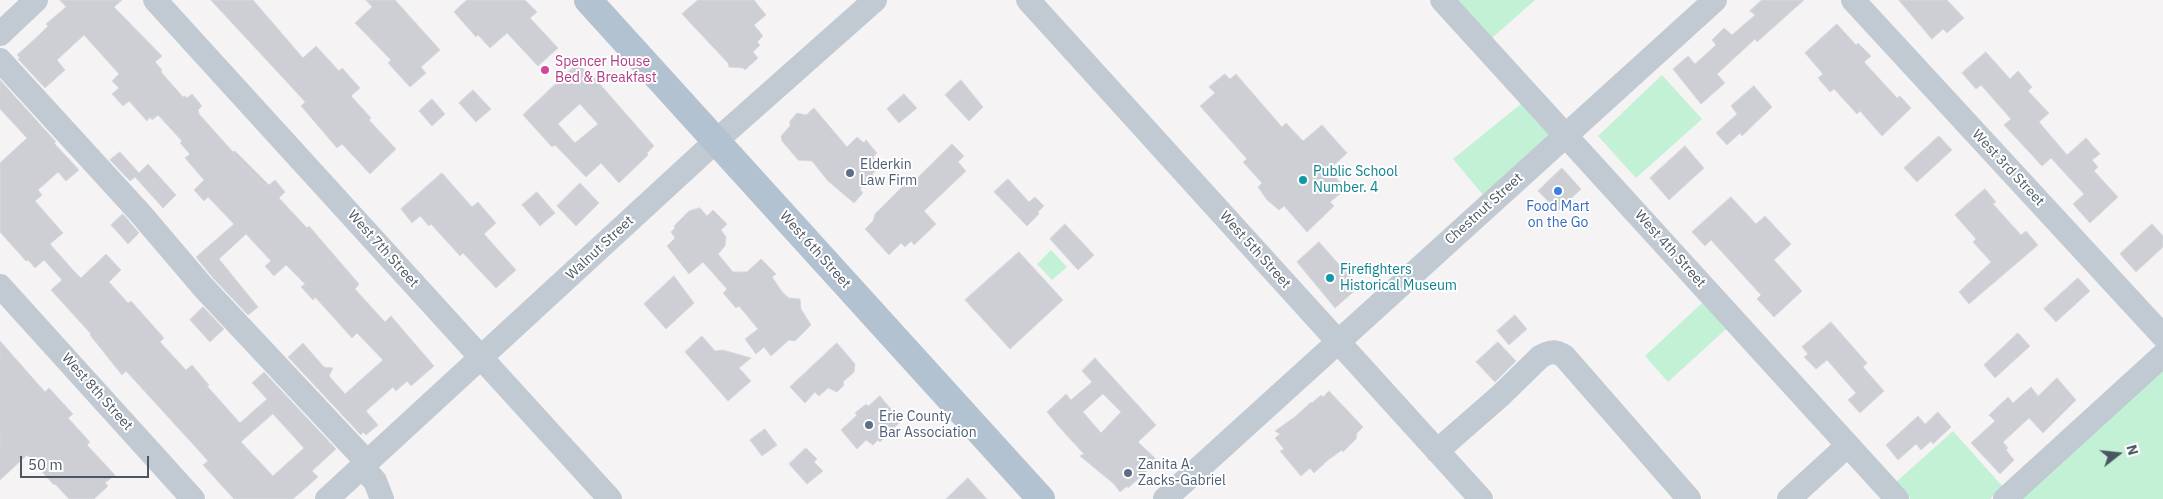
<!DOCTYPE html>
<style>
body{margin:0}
#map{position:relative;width:2163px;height:499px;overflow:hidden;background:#f5f3f3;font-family:"IBM Plex Sans",sans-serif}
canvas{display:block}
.north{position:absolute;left:2093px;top:429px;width:50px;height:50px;-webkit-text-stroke:4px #fff;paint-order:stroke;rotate:74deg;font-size:14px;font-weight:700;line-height:20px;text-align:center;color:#4a5661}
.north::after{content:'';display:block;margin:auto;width:18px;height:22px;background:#4a5661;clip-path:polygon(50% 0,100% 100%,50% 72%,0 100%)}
.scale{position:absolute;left:20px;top:456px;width:129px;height:22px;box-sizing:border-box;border:2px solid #4a5661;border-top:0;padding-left:6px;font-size:15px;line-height:18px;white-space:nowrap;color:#4a5661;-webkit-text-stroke:4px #fff;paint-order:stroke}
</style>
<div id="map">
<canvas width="2163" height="499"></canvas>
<div class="north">N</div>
<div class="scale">50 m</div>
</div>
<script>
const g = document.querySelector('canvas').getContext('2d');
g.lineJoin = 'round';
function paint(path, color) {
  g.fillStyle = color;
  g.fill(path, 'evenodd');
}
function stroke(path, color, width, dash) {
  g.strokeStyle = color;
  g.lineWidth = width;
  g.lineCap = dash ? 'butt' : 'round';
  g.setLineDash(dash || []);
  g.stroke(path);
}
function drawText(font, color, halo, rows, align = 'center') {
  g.font = font + ' "IBM Plex Sans",sans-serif';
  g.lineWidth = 4;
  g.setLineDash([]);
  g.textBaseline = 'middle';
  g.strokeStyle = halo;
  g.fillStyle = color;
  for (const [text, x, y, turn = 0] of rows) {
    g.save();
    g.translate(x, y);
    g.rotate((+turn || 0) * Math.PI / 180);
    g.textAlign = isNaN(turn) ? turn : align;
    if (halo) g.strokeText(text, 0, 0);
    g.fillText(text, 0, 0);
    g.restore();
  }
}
paint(new Path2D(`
 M1456 0H1535L1492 38Z
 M1662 75 1702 119 1636 178 1598 136Z
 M1522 103 1550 134 1483 195 1453 159Z
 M1051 250 1067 267 1052 280 1037 264Z
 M1702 303 1726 329 1668 382 1645 356Z
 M2163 367V499H2022Z
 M1953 431 2003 487 1990 499H1910L1895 483Z`), '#c3f1d5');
const building = new Path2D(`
 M60 0H122L114 7 162 56 155 62 162 70 161 72 183 97 185 96 187 98 192 94 202 106 198 110 199 114 233 152 235 151 269 185 275 180 285 192 279 198 307 228 309 226 359 284 355 289 385 322 391 316 434 366 411 386 407 381 396 391 393 387 366 411 378 425 366 435 363 432 361 435 288 357 303 343 324 367 333 368 329 376 345 394 383 360 357 333 352 338 315 297 313 300 301 287 305 284 286 265 274 276 265 266 271 261 246 234 219 259 258 307 248 315 213 278 196 257 234 224 208 197 204 201 194 190 204 180 185 158 190 154 180 143 182 141 158 115 152 120 150 117 147 121 129 101 123 106 112 94 119 88 112 81 119 74 84 35 57 60 65 70 45 88 18 59 20 58 17 55 38 36 48 26 46 24 66 7Z
 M211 0H253L303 58 316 46 339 71 342 68 360 88 351 96 371 118 369 120 396 149 370 174 342 144 337 148 301 106 305 102Z
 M366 0H395L440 50 421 67 426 73 410 87 388 63 391 60 355 23 372 7Z
 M467 0H525L537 12 530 18 558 48 538 66 507 33 490 48 478 35 476 37 454 12Z
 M698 0H754L766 15 754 25 763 36 757 42 760 45 753 52 758 58 745 70 743 68 729 67 728 63 682 14Z
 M1762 0H1804L1757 42 1755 39 1717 74 1725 83 1701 104 1673 69 1688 56 1695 64 1716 45 1712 40 1724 28 1732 35 1755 15 1750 11Z
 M1899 0H1947L1964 18 1947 33 1943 29 1932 39Z
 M1837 24 1856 45 1858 43 1871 56 1864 62 1897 98 1900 96 1911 108 1882 136 1860 111 1857 114 1834 89 1830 92 1818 78 1823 74 1805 53Z
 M1986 52 2010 79 2018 71 2032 87 2028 91 2049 113 2039 122 2067 155 2086 138 2100 154 2092 160 2098 167 2094 171 2118 197 2090 223 2073 204 2084 194 2051 158 2042 166 2004 125 2011 119 1981 85 1976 89 1962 73Z
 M578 63 590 76 592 75 654 146 647 153 648 155 619 183 601 163 586 177 555 145 552 147 523 115ZM580 104 598 124 575 143 558 124Z
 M1225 74 1230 79 1236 74 1282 127 1286 123 1303 141 1322 125 1347 153 1329 170 1346 189 1330 202 1334 206 1307 232 1284 206 1279 210 1267 200 1258 187 1262 183 1243 162 1247 159 1200 106 1215 93 1209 87Z
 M0 80 56 142 54 143 79 170 66 181 58 172 38 190 42 195 35 201 63 233 50 244 73 270 81 278 106 254 121 270 109 282 128 303 131 301 164 338 160 342 186 370 192 365 209 385 207 386 240 423 267 399 252 383 264 372 336 449 312 471 318 477 293 499H234L203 465 208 461 201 453 126 371 122 375 90 335 91 334 51 290 62 280 44 260 35 268 28 260 26 261 0 232V163L27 138 0 109ZM273 414 304 448 273 476 241 442Z
 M961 80 983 107 969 121 945 95Z
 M1754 86 1772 107 1742 136 1740 133 1727 145 1716 133 1737 114 1731 106Z
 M473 90 491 109 476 122 459 103Z
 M904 94 917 108 899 123 887 109Z
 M432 99 445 114 432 126 419 111Z
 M814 108 847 147 857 137 864 143 866 140 877 153 873 157 881 166 872 174 874 176 860 189 863 193 854 203 828 181 812 161 798 160 782 141 781 136 790 126V121L797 113 806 115Z
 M1939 136 1952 150 1917 182 1904 168Z
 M952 144 964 156 958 162 966 171 924 211 936 224 914 245 911 241 905 247 901 243 889 255 865 229 873 221 875 214 906 183 909 186Z
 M1685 146 1704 168 1669 200 1650 178Z
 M120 152 139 173 148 164 176 195 163 208 135 177 130 181 110 160Z
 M1562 168 1581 189 1558 211 1538 191Z
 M442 173 472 207 478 202 496 223 484 234 516 270 496 288 463 253 460 256 431 224 429 226 420 216 412 223 401 209Z
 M1008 179 1029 202 1035 197 1044 206 1038 212 1039 214 1027 226 994 192Z
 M580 183 599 203 576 226 557 206Z
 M1985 189 1996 202 1993 204 2021 235 2026 231 2038 245 1969 304 1959 292 1991 262 1973 242 1976 239 1955 215Z
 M537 192 555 213 540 226 522 205Z
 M1731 197 1756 224 1765 216 1791 244 1774 260 1802 291 1774 317 1757 299 1761 295 1711 240 1705 246 1692 232Z
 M700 208 707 216 713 210 727 224 721 230 726 237 725 246 718 254 733 272H747L761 259 776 274 772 277 783 293 789 298 800 299 801 309 811 325 795 341 789 340 771 356 764 347 756 354 745 339 758 329 739 306 736 308 723 293 727 289 703 262 689 274 667 246 675 238 671 232 675 228 674 226 689 211Z
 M123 214 139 233 128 244 111 225Z
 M1065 224 1094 255 1078 270 1050 239Z
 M2152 224 2163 236V247L2136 272 2120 254Z
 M1319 242 1359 287 1335 308 1297 262Z
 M1019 252 1063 300 1010 349 965 300Z
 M674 276 694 303 666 329 644 304Z
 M2078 278 2090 291 2056 322 2044 309Z
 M203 307 224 329 210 342 190 320Z
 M1515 315 1527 329 1509 345 1497 331Z
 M1831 322 1867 363 1863 367 1884 391 1860 413 1848 400 1856 393 1827 360 1816 369 1804 357 1808 354 1802 347Z
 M2018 333 2030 346 1995 378 1984 365Z
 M702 336 715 351 723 350 751 358 739 368 751 381 728 401 685 352Z
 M0 341 45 392 49 388 73 414 68 418 90 442 87 445 115 475 105 483 108 486 94 499H69L55 484 54 485 27 455 0 480Z
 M1498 342 1516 361 1495 382 1476 362Z
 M837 343 855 364 854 372 843 382 844 385 837 392 828 388 819 396 815 392 805 403 790 387Z
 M1095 358 1156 425 1138 442 1158 461 1128 488 1127 486 1120 492 1114 484 1080 456 1084 454 1060 428 1047 412 1066 394 1071 400 1092 382 1082 371ZM1103 394 1121 412 1101 433 1083 412Z
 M2057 378 2076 400 2043 433 2029 418 2003 442 2008 448 2006 450 2014 460 2000 474 1971 443 1995 421 1989 415 2008 397 2013 403 2031 387 2038 396Z
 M1329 391 1363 427 1357 433 1356 439 1343 452 1342 450 1328 460 1314 473 1310 468 1301 476 1280 451 1284 449 1275 438 1280 434 1275 431 1296 416 1311 402 1312 403 1321 395 1323 397Z
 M880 396 901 421 880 442 878 440 873 445 866 440 857 449 841 430 857 415 855 413 866 404 868 406Z
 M1938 412 1951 427 1933 444 1931 441 1921 450 1916 444 1898 460 1886 445 1918 416 1925 424Z
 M765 429 777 445 762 456 750 440Z
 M806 448 817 459 814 462 823 471 807 484 789 464Z
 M968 478 987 499H946Z`);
paint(building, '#cdcfd5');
stroke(building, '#d7d9de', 1);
stroke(new Path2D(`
 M155 0 610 499
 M1028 0 1481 499
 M1442 0 1897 499
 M1853 0 2163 336
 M0 34 36 0
 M0 60 140 213 203 287 367 462
 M0 286 193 499
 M1437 451 1500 396 1540 357C1550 351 1555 351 1564 356L1689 499
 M362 467 375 481 382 499
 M327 499 716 141 875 0
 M1165 499 1715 0
 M1789 499 1848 445
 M2005 499 2163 355`), '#c1cad2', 24);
stroke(new Path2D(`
 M588 0 1041 499`), '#b3c2d1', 28);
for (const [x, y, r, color] of [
 [545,70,5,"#d1479c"],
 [850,173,5,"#5c6f8a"],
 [1303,180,5,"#0f9aa8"],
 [1558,191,5,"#3f7fe0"],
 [1330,278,5,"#0f9aa8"],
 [869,425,5,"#5c6f8a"],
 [1128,473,5,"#5c6f8a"]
]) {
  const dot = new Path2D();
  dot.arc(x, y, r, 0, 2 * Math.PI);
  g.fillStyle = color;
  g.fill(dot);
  stroke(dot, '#fff', 2);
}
drawText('14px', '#b23c85', '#fff', [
 ["Spencer House",555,62],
 ["Bed & Breakfast",555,78]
], 'left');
drawText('14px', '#4e5e75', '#fff', [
 ["Elderkin",860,165],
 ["Law Firm",860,181],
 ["Erie County",879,417],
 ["Bar Association",879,433],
 ["Zanita A.",1138,465],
 ["Zacks-Gabriel",1138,481]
], 'left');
drawText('14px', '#4a5661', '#fff', [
 ["West 3rd Street",2008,168,47],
 ["Chestnut Street",1484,209,-42],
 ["Walnut Street",600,248,-43],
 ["West 7th Street",383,249,48],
 ["West 4th Street",1670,249,48],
 ["West 6th Street",815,250,48],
 ["West 5th Street",1255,250,48],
 ["West 8th Street",97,392,48]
]);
drawText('14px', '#0d838f', '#fff', [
 ["Public School",1313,172],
 ["Number. 4",1313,188],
 ["Firefighters",1340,270],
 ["Historical Museum",1340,286]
], 'left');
drawText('14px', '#366cbe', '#fff', [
 ["Food Mart",1558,207],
 ["on the Go",1558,223]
]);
</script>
